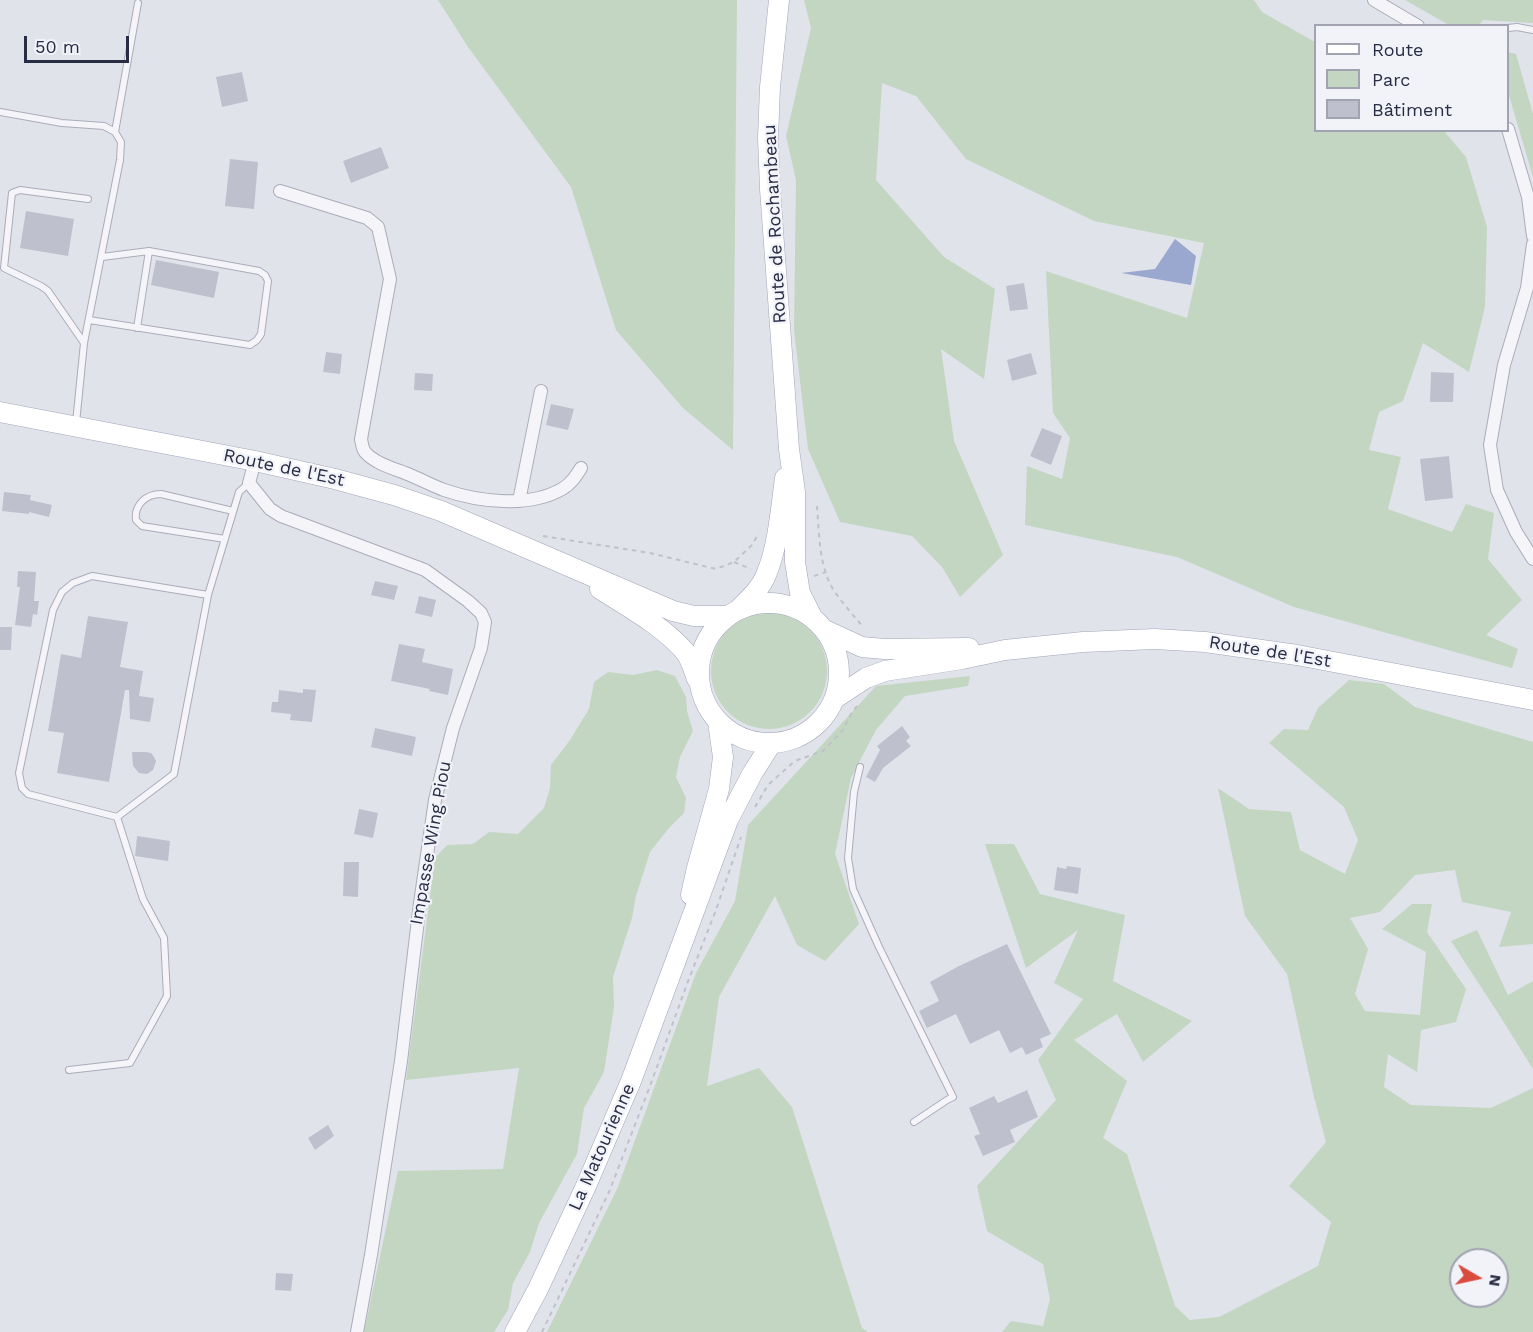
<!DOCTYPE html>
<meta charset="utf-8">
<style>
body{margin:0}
#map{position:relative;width:1533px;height:1332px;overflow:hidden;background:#e1e3eb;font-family:"Work Sans",sans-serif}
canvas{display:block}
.legend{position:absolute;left:1314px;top:24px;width:195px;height:108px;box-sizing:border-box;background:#f1f3f8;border:2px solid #a1a3b0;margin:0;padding:8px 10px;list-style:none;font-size:18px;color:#282c44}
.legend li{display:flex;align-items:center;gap:12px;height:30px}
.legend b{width:30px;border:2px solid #a1a3b0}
.north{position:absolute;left:1449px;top:1248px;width:60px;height:60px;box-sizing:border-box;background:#f1f3f8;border:2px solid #a1a3b0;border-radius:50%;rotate:99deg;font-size:16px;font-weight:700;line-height:24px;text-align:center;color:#282c44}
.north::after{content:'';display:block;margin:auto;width:21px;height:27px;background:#d94b3e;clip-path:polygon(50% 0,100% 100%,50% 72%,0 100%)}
.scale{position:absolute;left:24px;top:36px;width:105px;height:27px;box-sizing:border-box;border:3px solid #282c44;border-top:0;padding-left:8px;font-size:18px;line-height:21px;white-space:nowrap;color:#282c44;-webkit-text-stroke:4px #f1f3f8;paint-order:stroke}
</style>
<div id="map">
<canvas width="1533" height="1332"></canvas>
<ul class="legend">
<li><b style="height:8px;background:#fff"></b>Route</li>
<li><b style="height:16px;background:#c2d6c2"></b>Parc</li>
<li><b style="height:16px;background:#bec0ce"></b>Bâtiment</li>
</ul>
<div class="north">N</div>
<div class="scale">50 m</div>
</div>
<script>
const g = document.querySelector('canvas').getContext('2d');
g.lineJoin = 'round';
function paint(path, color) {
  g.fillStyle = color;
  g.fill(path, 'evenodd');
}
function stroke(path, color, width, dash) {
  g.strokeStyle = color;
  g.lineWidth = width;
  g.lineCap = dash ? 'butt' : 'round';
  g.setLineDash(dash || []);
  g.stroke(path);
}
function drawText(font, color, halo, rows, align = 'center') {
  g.font = font + ' "Work Sans",sans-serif';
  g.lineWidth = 4.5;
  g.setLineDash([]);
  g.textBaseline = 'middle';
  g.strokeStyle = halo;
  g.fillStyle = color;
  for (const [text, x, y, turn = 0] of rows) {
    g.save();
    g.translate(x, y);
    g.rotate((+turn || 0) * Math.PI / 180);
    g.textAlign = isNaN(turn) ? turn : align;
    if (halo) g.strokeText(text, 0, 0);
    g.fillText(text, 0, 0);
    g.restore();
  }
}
paint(new Path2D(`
 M438 0H737L733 450 683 408 616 330 571 187 468 47Z
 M804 0H1254L1262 12 1315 42 1316 130 1444 131 1466 157 1487 227 1485 307 1469 372 1423 343 1403 401 1379 412 1369 450 1401 457 1388 509 1452 532 1466 504 1494 513 1488 559 1522 600 1486 635 1518 649 1512 668 1294 607 1177 557 1025 525 1027 466 1062 479 1070 438 1053 413 1046 271 1187 318 1204 243 1094 221 966 159 916 96 882 83 876 180 944 257 995 289 984 379 941 349 954 441 1003 555 960 597 942 567 912 536 840 522 808 449 794 330 796 180 786 136 811 28Z
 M1405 0H1533V23L1483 20 1479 25H1449Z
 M1508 52 1516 54 1533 114V177L1508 92Z
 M711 671a58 58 0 1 1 116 0a58 58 0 1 1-116 0Z
 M657 670 675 676 686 697 687 711 693 731 680 757 676 777 686 798 684 813 669 828 650 852 636 896 632 918 613 977 614 1007 604 1072 584 1108 577 1154 539 1223 530 1252 513 1283 508 1310 494 1332H364L398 1171 503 1169 519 1068 406 1080 435 858 447 845 473 844 489 832 518 834 544 808 550 788 551 765 570 740 589 709 594 682 608 672 633 675Z
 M970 676 968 686 905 696 876 730 851 778 835 854 859 924 825 961 797 945 775 896 719 997 707 1086 759 1068 792 1107 862 1328 868 1332H547L618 1187 696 973 735 901 748 825 876 686Z
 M1349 680 1384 684 1415 707 1533 742V944L1499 947 1511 912 1462 902 1455 870 1415 875 1380 912 1350 918 1368 949 1355 994 1365 1011 1420 1015 1426 952 1382 929 1412 904H1432L1427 932 1466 989 1456 1022 1421 1030 1417 1072 1388 1054 1384 1087 1411 1105 1491 1108 1533 1088V1332H1002L1011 1321 1043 1326 1050 1299 1043 1264 987 1231 977 1186 1056 1100 1038 1060 1083 999 1054 983 1078 930 1026 968 985 844H1014L1040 894 1125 915 1113 981 1192 1021 1143 1062 1117 1014 1074 1040 1127 1081 1103 1138 1127 1154 1175 1306 1190 1320 1219 1317 1318 1266 1331 1222 1289 1186 1326 1142 1314 1097 1287 974 1245 916 1218 788 1249 809 1291 812 1300 850 1345 874 1358 840 1344 807 1269 743 1284 729 1308 730 1318 708ZM1461 1260H1497V1296H1461Z
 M1477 930 1508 995 1533 981V1069L1498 1013 1451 941Z`), '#c2d6c2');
paint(new Path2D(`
 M1175 239 1196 256 1191 285 1121 273 1155 269Z`), '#9aa7ce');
paint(new Path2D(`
 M242 72 248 101 222 107 216 77Z
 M381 147 389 168 351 183 343 161Z
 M230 159 258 162 254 209 225 206Z
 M26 211 74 219 68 256 20 248Z
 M156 260 219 272 214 298 151 285Z
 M1024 283 1028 309 1010 311 1006 286Z
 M326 352 342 354 340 374 323 372Z
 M1031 353 1037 374 1012 381 1007 360Z
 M1431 372 1454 373 1453 402H1430Z
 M415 373 433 374 432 391 414 390Z
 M551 404 574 409 568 430 546 425Z
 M1042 428 1062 436 1051 465 1030 456Z
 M1449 456 1453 498 1425 501 1420 459Z
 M4 492 31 495 30 500 52 505 49 517 29 512V514L2 511Z
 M18 571 36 572 34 601H39L37 615 33 614 31 627 15 625 20 587H17Z
 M375 581 398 586 394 600 371 595Z
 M419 596 436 600 432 617 415 613Z
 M88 616 128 622 120 667 143 671 139 696 154 698 150 722 130 719 129 690H125L109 782 57 773 64 733 48 731 61 654 81 658Z
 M0 627H12L11 650H0Z
 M399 644 425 649 422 662 453 669 448 695 429 691 430 689 391 681Z
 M303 689 316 690 312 722 290 720 291 714 271 712 272 702H278L279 690 303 693Z
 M902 726 910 737 906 741 911 746 883 768 875 782 866 777 880 750 877 746Z
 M375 728 416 737 412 756 371 747Z
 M132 752H146L151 753 154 757 156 761 153 770 147 774 139 773 133 766Z
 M359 809 378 813 373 838 354 834Z
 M137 836 170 841 168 861 135 856Z
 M344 862H359L358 897 343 896Z
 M1067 866 1081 868 1078 894 1054 890 1057 867 1066 869Z
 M1007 944 1051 1034 1040 1039 1043 1047 1026 1055 1022 1047 1010 1053 999 1030 970 1044 956 1014 927 1028 919 1011 939 1001 930 982 959 966Z
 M1027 1090 1038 1117 1010 1130 1015 1142 983 1156 974 1136 980 1134 969 1108 994 1096 998 1103Z
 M328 1125 334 1136 315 1150 308 1138Z
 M276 1273 293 1274 291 1291 275 1290Z`), '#bec0ce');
const service = new Path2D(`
 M1508 28 1517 27 1533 30
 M0 112 62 123 104 126 115 132 121 142 120 160 84 343 76 423
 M115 132 138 3
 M89 320 250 345 257 340 261 334 268 281 265 275 259 271 149 251 102 257
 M137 328 149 251
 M84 343 48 291 41 286 4 268 12 193 20 190 88 199
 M225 539 142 526 136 520C134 505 146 494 161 494L233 511
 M860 767 854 792 848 858 853 889 879 947 953 1097 947 1100 914 1122
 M117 817 28 794 22 788 19 773 53 610 62 592 73 583 92 576 208 595
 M69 1070 130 1063 167 996 164 938 143 899 117 817 174 774 208 595 239 492 249 483`);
const minor = new Path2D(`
 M1374 0 1418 26
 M1508 129 1528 197 1533 236
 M280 191 367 218 378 227 390 279 361 439C362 443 362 448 365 452 375 464 396 469 410 475 422 480 433 486 444 490 479 502 529 508 562 489 571 484 576 476 581 468
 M1533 244 1527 288 1504 365 1490 445 1497 490 1516 532 1533 559
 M255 461 249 483 270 509 281 516 425 570 468 601 481 613 485 622 481 648 453 728 435 800 420 903 401 1061 371 1255 357 1332
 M519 501 541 391`);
const primary = new Path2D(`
 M779 0 770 87 768 138 770 189 789 449 795 492V562L800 593 812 617
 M0 412 255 461 335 479 394 495 441 511 673 611 694 616H728
 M600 589C627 606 666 628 686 653 691 660 694 671 697 679
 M699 673a70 70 0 1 1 140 0a70 70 0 1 1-140 0Z
 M740 608C750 598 761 588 766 575 778 547 781 508 785 478
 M825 630 862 647 884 649 969 648
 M834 699 866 678 885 671 962 659 1005 650 1083 642 1155 639 1205 642 1297 655 1533 700
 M691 895 697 868 719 789 723 757 718 722
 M515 1332 538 1289 586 1186 631 1081 728 820 752 774 771 744`);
stroke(service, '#aaacb9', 8);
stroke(minor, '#aaacb9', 14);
stroke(primary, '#a0a4b8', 21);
stroke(new Path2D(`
 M817 506C819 532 819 570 835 592 843 604 854 616 864 628
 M543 536 650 553 716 569 734 562 752 545 759 533
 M734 562 751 569
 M814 576 826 572
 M755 807 768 785 795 761 823 751 843 730 852 712 858 705
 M542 1332 609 1192 650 1086 687 984 716 910 741 837`), '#c0c1ca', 2, [4.5, 4.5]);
stroke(service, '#f5f5f9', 6);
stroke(minor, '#f5f5f9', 12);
stroke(primary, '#fff', 20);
drawText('18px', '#282c44', '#f1f3f8', [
 ["Route de Rochambeau",775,224,-93],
 ["Route de l'Est",284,468,12],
 ["Route de l'Est",1270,652,9],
 ["Impasse Wing Piou",431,843,-80],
 ["La Matourienne",602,1147,-66]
]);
</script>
